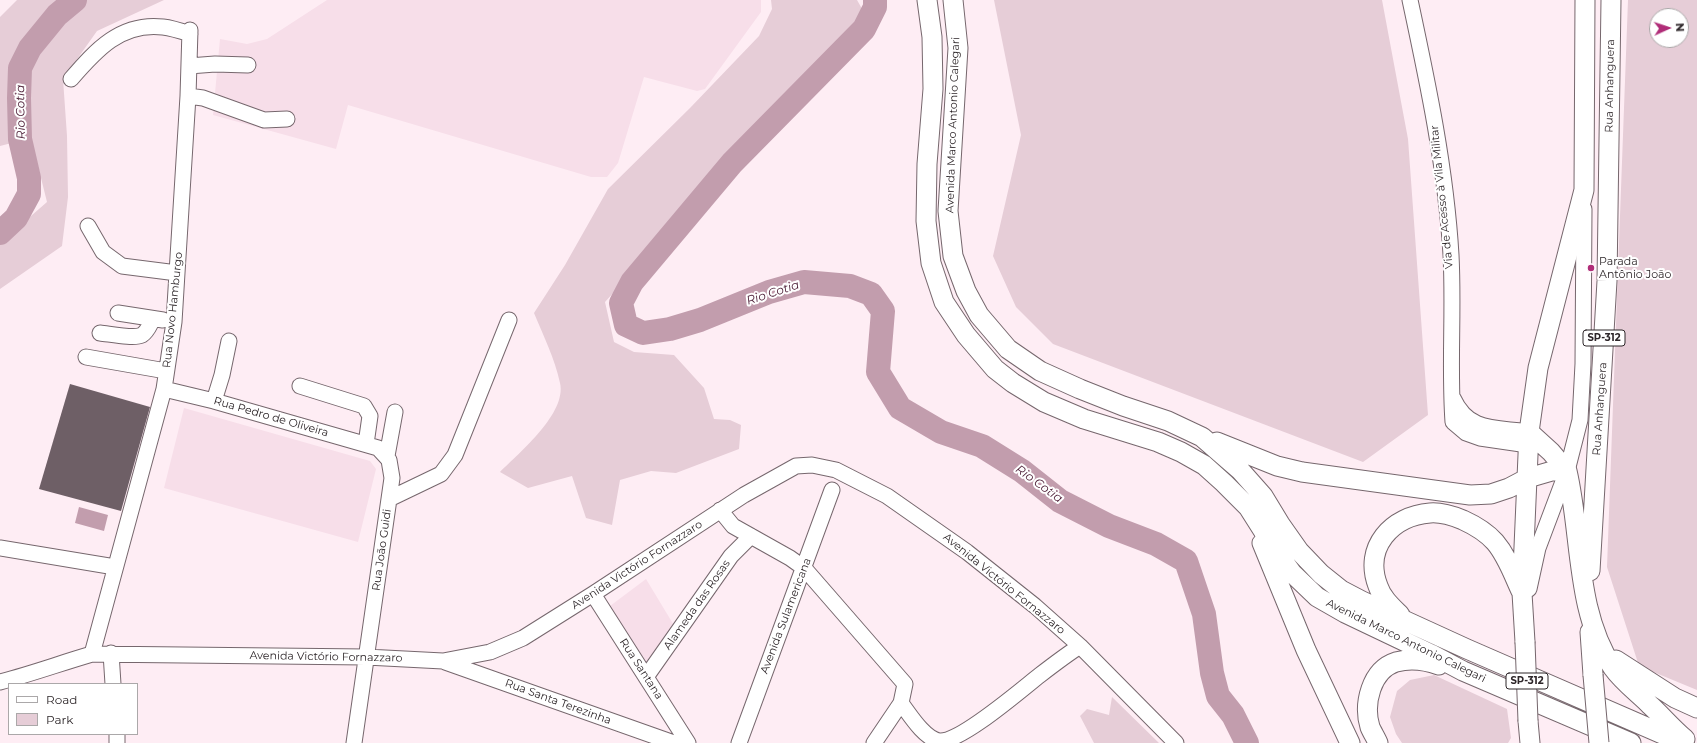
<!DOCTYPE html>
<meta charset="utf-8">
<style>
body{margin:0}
#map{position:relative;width:1697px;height:743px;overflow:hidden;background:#feedf4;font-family:Montserrat,sans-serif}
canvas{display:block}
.legend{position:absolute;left:8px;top:683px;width:130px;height:52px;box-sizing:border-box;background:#fff;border:1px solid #aba8a9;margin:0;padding:5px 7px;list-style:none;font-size:12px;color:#2d2629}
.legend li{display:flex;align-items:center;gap:8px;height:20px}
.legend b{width:20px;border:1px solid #aba8a9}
.north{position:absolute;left:1649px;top:8px;width:40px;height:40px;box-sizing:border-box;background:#fff;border:1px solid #aba8a9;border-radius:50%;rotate:87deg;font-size:11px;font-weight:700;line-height:16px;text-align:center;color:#2d2629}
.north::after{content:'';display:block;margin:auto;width:14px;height:18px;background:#b02d78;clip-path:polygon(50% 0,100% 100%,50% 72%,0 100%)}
</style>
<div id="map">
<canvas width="1697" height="743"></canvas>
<ul class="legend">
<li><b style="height:5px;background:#fff"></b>Road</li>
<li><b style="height:11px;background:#e6cdd7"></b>Park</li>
</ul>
<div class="north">N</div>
</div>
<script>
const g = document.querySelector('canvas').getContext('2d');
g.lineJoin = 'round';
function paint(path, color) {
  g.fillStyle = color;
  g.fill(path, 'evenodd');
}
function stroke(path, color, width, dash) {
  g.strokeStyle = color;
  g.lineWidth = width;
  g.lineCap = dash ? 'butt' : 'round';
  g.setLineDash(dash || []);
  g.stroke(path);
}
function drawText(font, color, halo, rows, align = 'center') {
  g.font = font + ' Montserrat,sans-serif';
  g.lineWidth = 4;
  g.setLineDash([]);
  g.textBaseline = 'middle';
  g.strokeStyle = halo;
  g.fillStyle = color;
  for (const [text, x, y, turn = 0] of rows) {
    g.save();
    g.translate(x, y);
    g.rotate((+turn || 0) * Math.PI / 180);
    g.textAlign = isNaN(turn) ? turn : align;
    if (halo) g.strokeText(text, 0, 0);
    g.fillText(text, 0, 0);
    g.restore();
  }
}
paint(new Path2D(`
 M327 0H761V12L705 89 697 91 644 77 618 163 607 177H591L348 105 336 149 213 115 220 39 247 44 267 39Z
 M184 408 370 461 376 469 358 542 164 488Z
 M646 579 675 627 647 664 610 606Z`), '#f7dee9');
paint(new Path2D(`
 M17 0H164L97 31 63 79 67 136 68 197 62 246 0 289V243L47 202 31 138 0 146V17Z
 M771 0H857L865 14 605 302 614 342 634 352 674 355 704 388 714 419 730 420 741 425 739 449 676 473 651 471 620 480 612 525 586 518 572 476 528 488 500 472C520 452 567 413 560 383 555 359 543 335 534 313L565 265 608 189 690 108 759 36 772 9Z
 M994 0H1382L1408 139 1428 415 1363 462 1053 344 1016 307 993 256 1021 135Z
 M1628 0H1697V690L1639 666 1607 567ZM1657 16H1681V40H1657Z
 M1434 675 1507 709 1511 738 1508 743H1402L1396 734 1390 717 1397 691 1410 680Z
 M1112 697 1159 743H1094L1080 716 1087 709 1109 715Z`), '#e6cdd7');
paint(new Path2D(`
 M79 507 108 515 104 531 75 523Z`), '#c29dad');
stroke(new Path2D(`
 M875 0V7L864 29 732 163 632 282 621 303 626 325 643 333 670 329 700 320 769 292 804 282 850 286 871 294 883 311 878 372 900 408 941 432 982 446 1022 471 1060 501 1109 526 1156 544 1186 561 1204 614 1212 673 1218 696 1233 715 1247 743
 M0 233 16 218 29 194V178L20 139 19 98 20 68 30 48 57 15 75 0`), '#c29dad', 24);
paint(new Path2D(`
 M70 384 150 407 121 511 39 489Z`), '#6e5f66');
const minor = new Path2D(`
 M1410 0C1428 84 1446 169 1451 255 1454 311 1449 366 1453 422L1466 433 1480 438 1528 445
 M189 66 215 64 248 65
 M71 79C96 50 121 22 163 27 172 28 181 31 190 34
 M188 96 203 98 264 120 287 119
 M88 226 103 252 122 266 177 273
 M118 313 163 320
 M100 333C110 334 134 339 142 335 148 331 150 324 153 319
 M86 357 166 371
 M300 386 364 406 370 416 366 444
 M164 389 214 401 378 448 389 460 392 478 354 743
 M1453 398C1469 433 1496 427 1529 432
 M214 401 222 375 229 341
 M387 456 395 412
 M389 499 441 474 455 455 509 320
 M720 510 733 526 790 558 804 568 905 684 901 703 874 743
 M0 548 115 567
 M1529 589 1538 548 1567 471 1580 420 1583 364 1584 209
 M593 594 688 743
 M111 653 113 684
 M92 654 164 389 174 322 177 273 188 96 190 30
 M445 662 674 743
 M646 677 731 556 751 536
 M0 682C31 674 61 663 92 654L366 657 443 661 490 652 523 638 593 594 744 495 796 466 812 465 836 470 887 496 967 552 1035 606 1080 646 1176 743
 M901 703C910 715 924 738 939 741 960 743 1022 689 1040 675 1053 665 1066 655 1080 646
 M117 734V743
 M739 743 832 490`);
const major = new Path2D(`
 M927 0 932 37 933 89 927 164 926 221 931 263 944 302 966 335 995 369 1013 383 1044 402 1084 419 1158 442 1181 452 1204 465 1224 483 1248 507 1274 548 1292 573 1317 597 1345 613 1431 654 1463 671 1631 743
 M953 0 958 48 948 211 953 256 966 291 979 315 1008 349 1040 371 1080 389 1123 406 1168 421 1202 437 1240 470 1263 496 1280 524 1299 551 1321 574 1341 590 1362 601 1467 649 1683 743
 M1529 432 1551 452 1567 471
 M1217 442 1277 466 1302 472 1470 495 1491 494 1509 488 1528 478 1552 471H1567C1582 535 1575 611 1613 668 1623 682 1638 693 1650 705 1662 716 1672 728 1685 739
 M1262 543 1306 650 1350 743
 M1590 571 1607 281 1611 0
 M1400 615C1391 606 1382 598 1378 586 1363 547 1392 516 1430 513 1441 512 1453 516 1463 520 1474 525 1487 533 1495 542 1507 556 1513 574 1521 591
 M1590 632 1593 675
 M1525 642 1522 593 1529 432 1538 368 1584 190 1585 0
 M1616 660 1675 698 1697 708
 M1528 721 1530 743
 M1378 743C1376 738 1372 732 1370 727 1363 704 1371 670 1396 662 1411 658 1425 660 1439 665`);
stroke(minor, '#76676d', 17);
stroke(major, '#76676d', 21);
stroke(minor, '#fff', 15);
stroke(major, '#fff', 19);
const majorBridge = new Path2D(`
 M1525 642 1528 721
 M1593 675 1599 743`);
stroke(majorBridge, '#76676d', 21, []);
stroke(majorBridge, '#fff', 19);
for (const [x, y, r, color] of [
 [1591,268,4,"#b02d78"]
]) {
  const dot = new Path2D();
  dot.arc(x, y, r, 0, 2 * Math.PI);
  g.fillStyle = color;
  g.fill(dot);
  stroke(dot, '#fff', 1.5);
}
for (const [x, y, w] of [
 [1604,338,42],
 [1527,681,42]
]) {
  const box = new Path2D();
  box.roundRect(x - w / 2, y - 8, w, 16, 3);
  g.fillStyle = '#fff';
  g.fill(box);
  stroke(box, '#2d2629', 1);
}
drawText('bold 10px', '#2d2629', null, [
 ["SP-312",1604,338],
 ["SP-312",1527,681]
]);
drawText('11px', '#2d2629', '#fff', [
 ["Rua Anhanguera",1610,86,-89],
 ["Avenida Marco Antonio Calegari",953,125,-88],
 ["Via de Acesso à Vila Militar",1442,197,-96],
 ["Rua Novo Hamburgo",173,310,-84],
 ["Rua Anhanguera",1600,409,-86],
 ["Rua Pedro de Oliveira",271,417,16],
 ["Rua João Guidi",382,550,-82],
 ["Avenida Victório Fornazzaro",637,565,-33],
 ["Avenida Victório Fornazzaro",1004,584,39],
 ["Alameda das Rosas",697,605,-55],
 ["Avenida Sulamericana",786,616,-69],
 ["Avenida Marco Antonio Calegari",1406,641,26],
 ["Avenida Victório Fornazzaro",326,657,1],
 ["Rua Santana",641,669,57],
 ["Rua Santa Terezinha",558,702,20]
]);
drawText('11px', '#2d2629', '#fff', [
 ["Parada",1599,262],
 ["Antônio João",1599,275]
], 'left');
drawText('italic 12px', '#461730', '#fff', [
 ["Rio Cotia",21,112,-91],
 ["Rio Cotia",773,293,-18],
 ["Rio Cotia",1039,484,36]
]);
</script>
